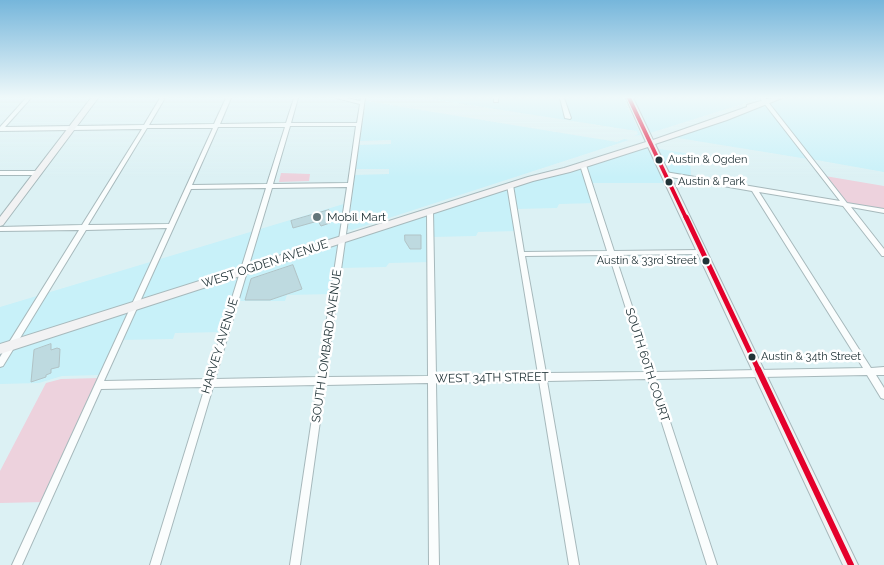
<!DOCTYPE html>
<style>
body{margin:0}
canvas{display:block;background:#dcf1f4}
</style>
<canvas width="884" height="565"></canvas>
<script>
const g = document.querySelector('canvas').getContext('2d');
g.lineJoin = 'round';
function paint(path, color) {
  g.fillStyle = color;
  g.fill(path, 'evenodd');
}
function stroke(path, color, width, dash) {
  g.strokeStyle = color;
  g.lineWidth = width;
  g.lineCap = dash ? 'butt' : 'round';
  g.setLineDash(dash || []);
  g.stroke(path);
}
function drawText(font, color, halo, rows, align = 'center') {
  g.font = font + ' Raleway,sans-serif';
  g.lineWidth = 5;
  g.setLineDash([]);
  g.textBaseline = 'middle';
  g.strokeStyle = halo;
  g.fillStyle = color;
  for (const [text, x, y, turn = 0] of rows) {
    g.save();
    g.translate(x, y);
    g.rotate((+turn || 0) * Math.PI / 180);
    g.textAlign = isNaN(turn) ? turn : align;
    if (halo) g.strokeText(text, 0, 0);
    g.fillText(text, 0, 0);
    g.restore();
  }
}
paint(new Path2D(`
 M425 98H623L641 135 634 136 638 134 637 131Z
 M633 98H758V99L650 133Z
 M781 98H884V172L811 159 767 103Z
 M366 101 617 142 624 139 629 140 352 230 348 229 355 175 389 174V169H356L359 145 391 144V140L360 141Z
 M764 103 808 159 672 137Z
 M649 144 667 183H591L597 203 559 204 557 208 516 209 519 231 478 232 476 236 432 237V262L389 263 386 267 339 268 344 240Z
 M654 148 690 154 691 178 665 173Z
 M347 203 333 294 287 295 285 301H235L225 332 175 333 173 339 118 340 102 375 62 376 39 383 0 384V307Z`), '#c8f1f9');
paint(new Path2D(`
 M281 173 310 174 309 181 279 182Z
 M825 176 884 186V210L847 203Z
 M101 378 45 502 0 503V471L46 383 61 379Z`), '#edd2dd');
const building = new Path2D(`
 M329 210 331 214 330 223 321 226 318 221 293 228 291 221Z
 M405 235H421V249H410L405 241Z
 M293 265 302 289 270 300H245L251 279Z
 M51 344V350L57 348 60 349 59 367 51 369V373L46 375V377L31 382 34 350Z`);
paint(building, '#bedae0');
stroke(building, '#b1c3c6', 1);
const street = new Path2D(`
 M26 98H31L5 127 144 125 160 98H165L149 125 214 124 226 98H231L220 124 286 123 294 98H298L291 123H357L360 104 336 98H346L360 101 361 98H365L326 377 428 376 427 211 430 209 433 211 436 375 538 374 507 185 510 183 513 185 524 252 607 251 580 165 583 163 586 165 614 251 701 250 704 252 701 254 615 255 654 372 863 368 752 191 665 176 662 174 665 172 840 201 760 98H765L847 203 884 209V213L851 207 884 249V256H882L843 206 759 192 871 368 884 367V375H876L884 388V399L881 398 867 375 656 379 717 565H707L648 379 547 381 579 565H569L539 381 436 383 439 565H429L428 383 325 385 300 565H290L317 385 213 387 160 565H150L205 387 101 389 22 565H12L167 228 86 230 3 366 0 367V357L79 230 0 231V227L82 225 142 129 0 131V127ZM290 126H356L348 183 273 184ZM218 127H285L267 184 192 185ZM147 128H213L169 224 88 225ZM347 187 318 377 215 379 272 188ZM266 188 207 379 104 381 191 189ZM609 255 646 372 546 373 525 256Z
 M494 98H498V102H494Z
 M560 98H564L571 118 570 119 565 118Z
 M0 171H38L41 173 38 175H0Z`);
const secondary = new Path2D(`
 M91 98H98L3 225 0 226V217Z
 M626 98H633L653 140 747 107V105L771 98H782L727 120 655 144 858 565H843L648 147 570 172 533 181 0 354V344L528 177 564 168 646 142Z`);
stroke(street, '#a7b9bc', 2);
stroke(secondary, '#a7b9bc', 2);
paint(street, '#fafdfd');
paint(secondary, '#f2f2f3');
stroke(new Path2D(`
 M629 98 686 218`), '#e4002b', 4);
stroke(new Path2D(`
 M686 217 759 371`), '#e4002b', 5);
stroke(new Path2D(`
 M758 369 851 565`), '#e4002b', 6);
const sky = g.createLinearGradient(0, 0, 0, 177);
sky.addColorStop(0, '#76b6db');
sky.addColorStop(0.55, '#eff9fa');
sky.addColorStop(1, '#eff9fa00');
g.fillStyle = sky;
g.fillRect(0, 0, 884, 177);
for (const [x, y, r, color] of [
 [659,160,4.5,"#223438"],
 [669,182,4.5,"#223438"],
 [317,217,5,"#63767a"],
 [706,261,4.5,"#223438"],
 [752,357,4.5,"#223438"]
]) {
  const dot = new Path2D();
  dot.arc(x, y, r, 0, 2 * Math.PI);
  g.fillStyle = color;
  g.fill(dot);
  stroke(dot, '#fff', 2);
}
drawText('11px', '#223438', '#fff', [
 ["Austin & Ogden",668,160],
 ["Austin & Park",678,182],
 ["Austin & 33rd Street",697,261,"right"],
 ["Austin & 34th Street",761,357]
], 'left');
drawText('12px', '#223438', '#fff', [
 ["Mobil Mart",327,217]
], 'left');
drawText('12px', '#223438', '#fff', [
 ["WEST OGDEN AVENUE",265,264,-18],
 ["HARVEY AVENUE",220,346,-73],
 ["SOUTH LOMBARD AVENUE",327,346,-82],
 ["SOUTH 60TH COURT",647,365,72],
 ["WEST 34TH STREET",492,378,-1]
]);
</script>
